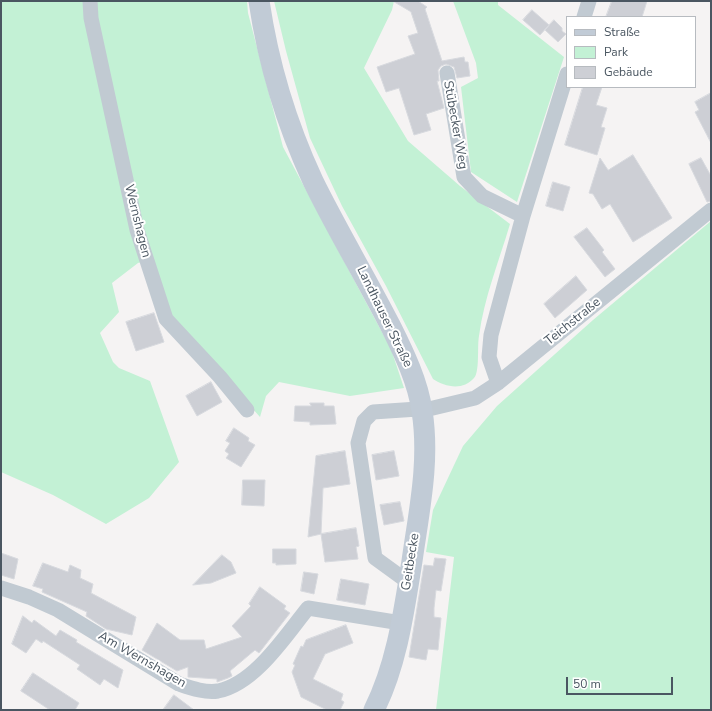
<!DOCTYPE html>
<meta charset="utf-8">
<style>
body{margin:0}
#map{position:relative;width:712px;height:711px;overflow:hidden;background:#f5f3f3;font-family:"Nunito Sans",sans-serif}
canvas{display:block}
.frame{position:absolute;inset:0;border:2px solid #4a5661;pointer-events:none}
.legend{position:absolute;left:566px;top:16px;width:130px;height:72px;box-sizing:border-box;background:#fff;border:1px solid #b7bbc0;margin:0;padding:5px 7px;list-style:none;font-size:12px;color:#4a5661}
.legend li{display:flex;align-items:center;gap:8px;height:20px}
.legend b{width:20px;border:1px solid #b7bbc0}
.scale{position:absolute;left:566px;top:677px;width:107px;height:18px;box-sizing:border-box;border:2px solid #4a5661;border-top:0;padding-left:5px;font-size:12px;line-height:14px;white-space:nowrap;color:#4a5661;-webkit-text-stroke:3px #fff;paint-order:stroke}
</style>
<div id="map">
<canvas width="712" height="711"></canvas>
<div class="frame"></div>
<ul class="legend">
<li><b style="height:5px;background:#c1cbd6"></b>Straße</li>
<li><b style="height:11px;background:#c3f1d5"></b>Park</li>
<li><b style="height:11px;background:#cdcfd5"></b>Gebäude</li>
</ul>
<div class="scale">50 m</div>
</div>
<script>
const g = document.querySelector('canvas').getContext('2d');
g.lineJoin = 'round';
function paint(path, color) {
  g.fillStyle = color;
  g.fill(path, 'evenodd');
}
function stroke(path, color, width, dash) {
  g.strokeStyle = color;
  g.lineWidth = width;
  g.lineCap = dash ? 'butt' : 'round';
  g.setLineDash(dash || []);
  g.stroke(path);
}
function drawText(font, color, halo, rows, align = 'center') {
  g.font = font + ' "Nunito Sans",sans-serif';
  g.lineWidth = 4;
  g.setLineDash([]);
  g.textBaseline = 'middle';
  g.strokeStyle = halo;
  g.fillStyle = color;
  for (const [text, x, y, turn = 0] of rows) {
    g.save();
    g.translate(x, y);
    g.rotate((+turn || 0) * Math.PI / 180);
    g.textAlign = isNaN(turn) ? turn : align;
    if (halo) g.strokeText(text, 0, 0);
    g.fillText(text, 0, 0);
    g.restore();
  }
}
paint(new Path2D(`
 M1 1H247L248 13 283 147 391 349 404 388 350 396 279 382 266 396 260 417 169 315 152 259 138 263 112 283 119 312 100 333 113 362 119 368 150 381 179 462 149 498 106 524 53 495 1 472Z
 M274 1H394L392 10 364 68 408 141 460 186 510 224C499 261 484 298 479 336 477 346 480 372 474 378 463 391 445 387 433 379L386 286 342 206 310 138 286 51Z
 M453 1H498V5L564 57 517 202 471 172 461 87 478 78 476 63Z
 M711 221V710H436L454 557 426 552 433 510 463 446 497 406 593 320Z`), '#c3f1d5');
const building = new Path2D(`
 M393 1H418L427 7 425 9 442 61 464 57 465 62H468L470 76 457 78 454 67 446 64 441 66 438 70 439 81H437L444 108 426 114 431 130 414 135 399 88 386 92 377 67 415 54 408 36 418 33 411 12Z
 M612 1H647L642 17H606Z
 M532 10 549 25 540 35 523 20Z
 M554 20 562 28V31L566 34 558 42 545 30Z
 M583 87H602L596 105 607 108 601 127 605 128 597 155 565 145Z
 M711 93V143L695 112 699 110 695 102Z
 M633 155 672 218 633 242 610 204 602 209 593 194 589 193 600 158 608 170Z
 M701 158 711 176V201L707 202 689 164Z
 M553 182 570 187 563 211 546 206Z
 M587 228 604 250 602 252 615 269 605 277 574 237Z
 M576 276 587 290 555 318 544 304Z
 M154 313 164 342 136 351 126 322Z
 M211 382 222 402 197 416 186 396Z
 M310 403H324V406H334L336 424 310 425V422L294 421 295 406H311Z
 M234 428 249 438 248 441 255 445 241 467 226 458 229 454 225 451 230 443 226 441Z
 M345 451 350 484 323 488 321 534 308 537 316 456Z
 M394 451 399 476 376 480 372 455Z
 M243 480H265L264 506 242 505Z
 M400 502 404 521 384 525 380 505Z
 M356 528 359 546 356 547 358 559 325 562 321 534Z
 M273 549H296V564L276 565V563H273Z
 M1 553 18 559 14 579 1 575Z
 M222 555 231 562 236 573 211 583 193 585Z
 M435 558 446 559 441 591 436 590 434 608V617L441 618 438 650 428 649 426 660 409 657 424 565 433 566Z
 M43 563 68 572 70 565 81 570 80 578 93 584 91 593 136 617 132 635 106 629 86 616 87 612 42 592 43 589 33 586Z
 M304 572 318 574 314 594 301 591Z
 M341 579 369 584 365 605 337 600Z
 M260 587 286 606 284 609 290 613 259 653 255 650 230 671 232 676 228 678 217 682V679L188 677V667L177 671 142 650 157 623 180 640H204L206 649 242 637 232 626 251 606 249 604Z
 M23 616 32 623 34 620 56 636 60 630 77 640 76 642 123 670 118 688 104 679 100 685 77 669 80 665 43 641 42 643 36 639 26 653 12 644Z
 M346 625 353 643 325 654 313 679 343 694 341 700 344 702 340 710H327L301 697 292 672 295 665 293 664 301 646 303 647 306 640Z
 M33 673 79 703 75 710H50L21 691Z
 M174 695 194 710H163Z`);
paint(building, '#cdcfd5');
stroke(building, '#d7d9de', 1);
stroke(new Path2D(`
 M90 1 91 18 137 230 166 319 220 377 247 410
 M584 17 589 1
 M447 73 464 177 482 196 523 216
 M498 383 489 357 491 335 523 216 567 74
 M408 582 375 558 358 443 364 421 373 412 433 408 475 398 498 383 711 210
 M1 588 29 597 58 610 179 684C191 688 205 693 218 691 255 684 286 635 308 608L401 623`), '#c1cad2', 15);
stroke(new Path2D(`
 M259 1C268 62 287 125 313 181 337 230 366 278 391 327 404 353 418 382 422 411 430 461 419 511 412 561 404 611 397 664 374 710`), '#c1cbd6', 21);
drawText('13px', '#4a5661', '#fff', [
 ["Stübecker Weg",455,125,80],
 ["Wernshagen",137,221,76],
 ["Landhauser Straße",384,317,64],
 ["Teichstraße",573,322,-39],
 ["Geitbecke",411,562,-81],
 ["Am Wernshagen",142,660,30]
]);
</script>
